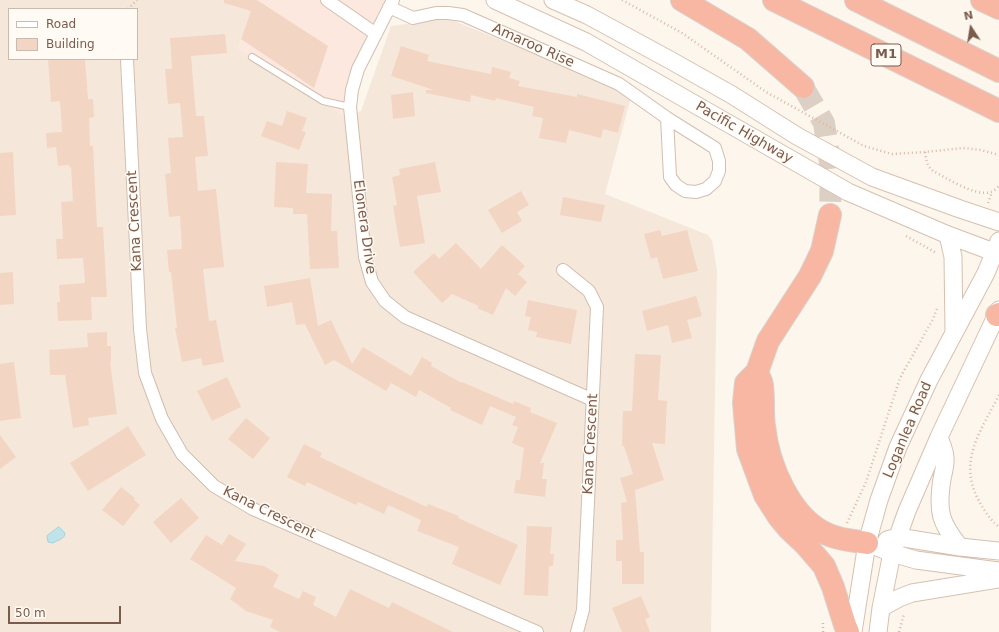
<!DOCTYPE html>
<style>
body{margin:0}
#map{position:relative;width:999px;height:632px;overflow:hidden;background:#fdf6ec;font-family:"DejaVu Sans",sans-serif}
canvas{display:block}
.legend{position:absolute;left:8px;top:8px;width:130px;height:52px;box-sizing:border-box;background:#fffaf3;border:1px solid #cabbb1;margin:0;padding:5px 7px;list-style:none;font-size:12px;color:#7a5c4d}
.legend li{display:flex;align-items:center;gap:8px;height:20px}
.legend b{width:20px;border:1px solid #cabbb1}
.north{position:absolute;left:951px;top:8px;width:40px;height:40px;-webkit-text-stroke:3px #fffaf3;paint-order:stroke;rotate:348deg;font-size:11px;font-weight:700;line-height:16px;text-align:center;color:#7a5c4d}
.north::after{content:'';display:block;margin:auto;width:14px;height:18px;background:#7a5c4d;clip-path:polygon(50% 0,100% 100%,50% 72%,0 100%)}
.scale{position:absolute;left:8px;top:606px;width:113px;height:18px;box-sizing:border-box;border:2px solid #7a5c4d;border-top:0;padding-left:5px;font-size:12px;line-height:14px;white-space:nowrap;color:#7a5c4d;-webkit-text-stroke:3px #fffaf3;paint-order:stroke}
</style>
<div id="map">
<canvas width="999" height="632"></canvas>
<ul class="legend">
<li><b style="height:5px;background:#fff"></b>Road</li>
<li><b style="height:11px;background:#f3d5c3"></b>Building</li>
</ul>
<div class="north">N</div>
<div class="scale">50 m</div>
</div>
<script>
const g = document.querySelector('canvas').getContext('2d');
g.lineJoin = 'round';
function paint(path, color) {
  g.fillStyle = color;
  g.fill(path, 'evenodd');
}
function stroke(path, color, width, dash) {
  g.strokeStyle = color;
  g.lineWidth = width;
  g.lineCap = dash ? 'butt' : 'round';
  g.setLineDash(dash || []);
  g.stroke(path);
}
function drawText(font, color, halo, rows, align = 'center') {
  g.font = font + ' "DejaVu Sans",sans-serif';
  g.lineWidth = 3;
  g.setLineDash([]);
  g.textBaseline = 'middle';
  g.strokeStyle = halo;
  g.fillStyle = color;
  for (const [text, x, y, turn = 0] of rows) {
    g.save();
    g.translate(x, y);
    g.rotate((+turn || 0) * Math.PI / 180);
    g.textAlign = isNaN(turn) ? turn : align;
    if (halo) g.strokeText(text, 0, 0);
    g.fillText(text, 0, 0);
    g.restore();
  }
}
paint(new Path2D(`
 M0 0H255L238 48 343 115 361 111 391 26 447 18 611 85 631 97 605 194 708 235 712 240 717 271 711 632H0ZM9 9H137V59H9Z`), '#f5e8da');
paint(new Path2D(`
 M255 0H385L353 64 345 94 343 115 238 48Z`), '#fde8e0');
const water = new Path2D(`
 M59 527 65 533C65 539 58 540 53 543L48 542 47 536Z`);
paint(water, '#bfe3e8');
stroke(water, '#a5d3da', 1);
paint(new Path2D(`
 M224 0H257L328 46 314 88 241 39 251 11 224 3Z
 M225 34 227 53 191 56 196 116H204L208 156 195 157 198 191 216 189 224 267 203 269 209 321 216 320 224 362 203 366 201 358 182 362 175 328H177L171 272H169L167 250 182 249 180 216 169 217 165 174 171 173 168 138 183 137 180 103 168 104 165 69H172L170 38Z
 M401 46 429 55 427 61 491 74 492 67 511 72 509 78 520 81 518 86 577 97V94L625 106 618 133 603 129 601 138 569 130 566 143 539 138 543 118 532 116 534 107 496 98 495 101 471 95 470 102 426 93V90H434L391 76Z
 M48 59H85L88 99H93L94 117 89 118 90 146H93L97 227H103L107 297H91L92 320 58 321 57 302H60L59 285 85 283 83 258 57 259 56 239H63L61 202 73 201 71 167H69V165L58 166 56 147 47 148 46 133 62 132 60 101 51 102Z
 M413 92 415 116 393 119 391 95Z
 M287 111 307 118 302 131 306 132 299 150 261 136 267 121 282 126Z
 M13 152 16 215 0 216V153Z
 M276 162 308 164 306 193 332 194 331 231H337L339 268 310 269 307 214H293V208L274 207Z
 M435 162 441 192 417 196 425 243 400 247 393 206 397 205 392 177 400 175 399 169Z
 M521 191 529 205 517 212 522 221 502 233 488 210Z
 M563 197 605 205 601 222 560 215Z
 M660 230 662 236 687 230 698 271 663 279 657 257 651 259 644 234Z
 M456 243 481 269 502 245 525 266 518 274 527 282 515 296 506 288 493 315 477 308 479 306 452 294 442 303 413 272 434 253 439 259Z
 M13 272 14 304 0 305V273Z
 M310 278 318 326 331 320 352 364 363 347 411 376 422 357 432 363 431 366 462 383V382L513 404 514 401 531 408 530 412 557 423 540 463H544L542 479H547L545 497 514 493 516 480H520L524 448 512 443 518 427 512 425 516 417 490 406 482 425 450 410 451 408 419 390 416 397 391 383 386 391 334 360 325 365 305 324 296 325 292 302 267 307 264 286Z
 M696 296 702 316 687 320 692 338 672 343 668 325 647 331 642 311Z
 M528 300 577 310 571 344 536 337 537 332 528 330 531 317 525 316Z
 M107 332V346H111V362H110L117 414 88 418 89 425 73 428 65 375H50L49 350 88 347 87 333Z
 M635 354 661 355 658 400 667 401 665 444 652 443 664 480 635 490 640 552H644V584H622V561H616V540H623L621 503 627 502 620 478 633 474 624 446H622L623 411H632Z
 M14 362 21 418 0 421V364Z
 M227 377 241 407 212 421 197 391Z
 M246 418 270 438 253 459 228 439Z
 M128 426 146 455 88 491 70 463Z
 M0 435 16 457 0 469Z
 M304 444 322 453 320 457 368 480 427 507 428 504 459 516 458 518 518 545 500 585 452 564 459 547 417 531 421 520 388 505 384 514 358 502 356 505 307 482 305 486 287 477Z
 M121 487 135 498 134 500 140 505 123 526 102 510Z
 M181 498 199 518 171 543 153 522Z
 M527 526 552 527 550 554H554L553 566H549L548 596 524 595Z
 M229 534 246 544 235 561 264 566 279 575 273 587 299 599 303 591 316 597 313 605 336 617 350 589 389 608 392 602 453 632H280L270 627 273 620 246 611 230 599 236 588 190 559 206 535 222 545Z
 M641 596 650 617 645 619 650 632H622L612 608Z`), '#f3d5c3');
stroke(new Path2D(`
 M803 87 824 123 831 169 830 215`), '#dcd0c4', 22, [22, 11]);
const lane = new Path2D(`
 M252 57 323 101 350 107`);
const street = new Path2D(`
 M327 0 376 34
 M393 0 358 69 352 90 350 107 365 257 372 282 385 301 405 317 593 400
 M389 7 413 18 436 13H448L463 15 619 84 667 118 715 148 719 161V171L715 181 706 189 696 192 685 191 676 185 670 177 667 118
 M127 59 140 329 145 373 162 419 182 454 214 486 253 509 537 632
 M563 270 589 291 597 307 583 610 577 632`);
const secondary = new Path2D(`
 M495 0 586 42 848 192 948 235 999 254
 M553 0 587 15 670 60 732 95 797 136 872 177 960 209 999 222
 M948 235 953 257 954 332
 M939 437C941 443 945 451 945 458 946 464 943 473 942 479 937 511 940 523 960 547
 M887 540 898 537 960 547 999 551
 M867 543 892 553 916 560 999 571
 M881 608 899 598 912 593 999 579
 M853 632 867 543 879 500 898 447 929 380 986 273 999 241
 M878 632 881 608 892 553 907 511 939 437 999 310`);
const highway = new Path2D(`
 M682 0 748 39 803 87
 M774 0 999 111
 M856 0 999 71
 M982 0 999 8
 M830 215 822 251 810 276 768 341 757 372 746 383 744 403 748 449 765 495 779 517 789 529 805 544 824 566 833 587 845 625 848 632
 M997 315 999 314
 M757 372C758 376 762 381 762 386 764 399 762 413 764 426 768 464 790 519 829 535 841 540 855 541 867 543`);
stroke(lane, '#d1beb0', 8);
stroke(street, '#d1beb0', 14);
stroke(secondary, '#d6c0b0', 19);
stroke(highway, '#dad1cd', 24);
stroke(new Path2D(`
 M622 0 682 33 766 92 864 146 892 154 925 152 963 148 981 150 999 155
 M128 9 137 0
 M925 152C926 160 927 166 933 171 947 178 975 197 991 192 994 191 997 188 999 186
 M988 203 992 192
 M906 236 933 251 936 253
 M999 395C981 431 957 461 979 501 984 510 990 520 999 527
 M847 523 866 482 900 378 933 319 937 309
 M823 632V620
 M899 632 904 614`), '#d9b8a5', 2.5, [1, 3]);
stroke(lane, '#fff', 6);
stroke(street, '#fff', 12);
stroke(secondary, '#fff', 17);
stroke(highway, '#f7b7a3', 22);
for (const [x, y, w] of [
 [886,55,30]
]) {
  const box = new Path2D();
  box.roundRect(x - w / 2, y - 11, w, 22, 3);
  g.fillStyle = '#fffaf3';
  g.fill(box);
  stroke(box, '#7a5c4d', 1);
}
drawText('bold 13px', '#7a5c4d', null, [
 ["M1",886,55]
]);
drawText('14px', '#7a5c4d', '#fffaf3', [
 ["Amaroo Rise",533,46,24],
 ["Pacific Highway",744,133,30],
 ["Kana Crescent",135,221,-93],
 ["Elonera Drive",364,227,82],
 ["Loganlea Road",908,430,-67],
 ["Kana Crescent",591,444,-87],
 ["Kana Crescent",269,513,26]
]);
</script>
